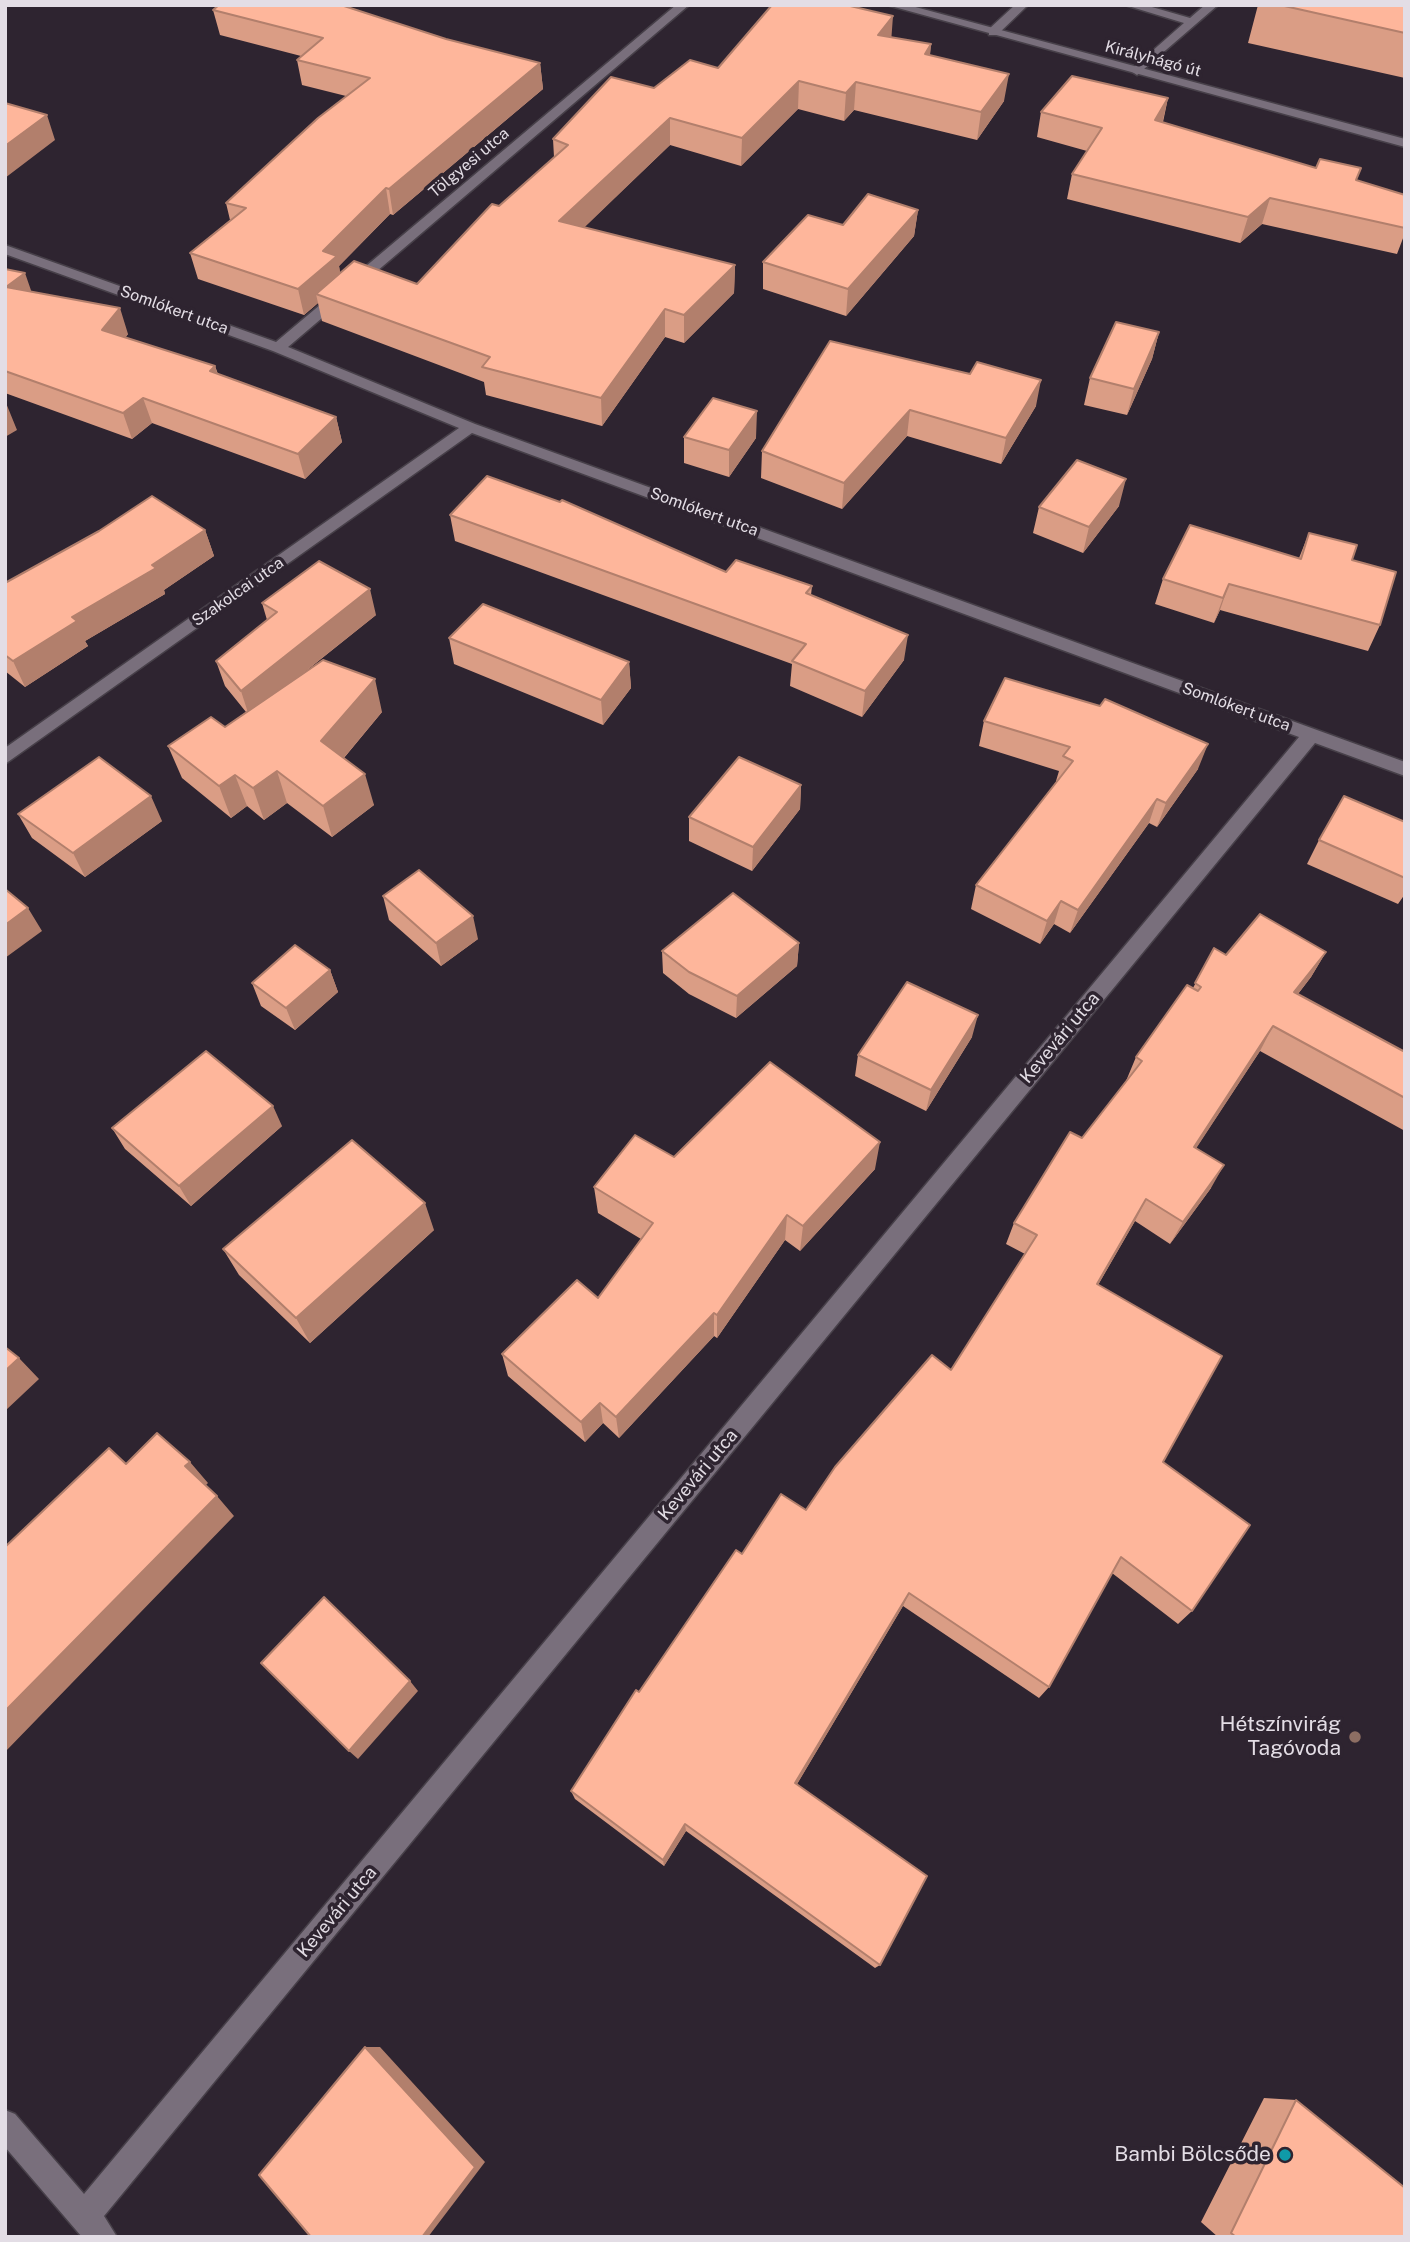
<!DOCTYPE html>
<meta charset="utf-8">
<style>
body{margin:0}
#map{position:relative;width:1410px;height:2242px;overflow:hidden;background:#2e2430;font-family:"Public Sans",sans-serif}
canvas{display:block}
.frame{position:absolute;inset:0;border:7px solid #e3dde5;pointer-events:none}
</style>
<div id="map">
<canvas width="1410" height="2242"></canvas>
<div class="frame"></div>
</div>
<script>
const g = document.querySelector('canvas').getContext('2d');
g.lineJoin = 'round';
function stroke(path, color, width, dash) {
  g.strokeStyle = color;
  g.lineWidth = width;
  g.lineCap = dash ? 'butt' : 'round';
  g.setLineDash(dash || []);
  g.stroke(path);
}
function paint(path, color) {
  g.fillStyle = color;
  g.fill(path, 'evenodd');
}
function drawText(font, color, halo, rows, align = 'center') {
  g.font = font + ' "Public Sans",sans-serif';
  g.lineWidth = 7;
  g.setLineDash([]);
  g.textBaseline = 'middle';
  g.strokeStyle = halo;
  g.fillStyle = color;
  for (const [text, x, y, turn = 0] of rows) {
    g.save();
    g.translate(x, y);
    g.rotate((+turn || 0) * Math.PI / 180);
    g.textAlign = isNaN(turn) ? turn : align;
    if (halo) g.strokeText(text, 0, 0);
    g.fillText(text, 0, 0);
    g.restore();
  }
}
const lane = new Path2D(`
 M1015 5H1028L997 35H989V29Z
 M1125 5H1145L1190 18 1205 5H1218L1137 75 1131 71 1133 68 1184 23Z`);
const street = new Path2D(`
 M676 5H689L288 347 475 424 1405 762V776L1315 743 104 2216 117 2237H82L5 2147V2110L15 2114 84 2194 1299 737 472 433 5 764V748L459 428 273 351 5 254V245L276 342Z`);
const secondary = new Path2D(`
 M887 5H908L1405 139V147Z`);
stroke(lane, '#474049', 3);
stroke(street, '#474049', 3);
stroke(secondary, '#474049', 3);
paint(lane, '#796f7c');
paint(street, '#796f7c');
paint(secondary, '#796f7c');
paint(new Path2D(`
 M1258 5H1405V78L1248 43Z
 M213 10 446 39 540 63 543 89 393 215 390 214 339 266 340 273 417 284 499 206 554 157 553 139 654 88 718 68 891 37 931 44 930 55 1004 101 977 140 854 110 844 121 798 109 741 166 670 145 584 227 735 265 734 293 684 343 665 337 602 426 486 395 484 382 322 321 318 303 304 315 198 279 190 253 230 220 226 203 346 96 302 85 297 60 301 56 220 35Z
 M1168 98 1163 122 1405 195V233L1397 254 1262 224 1240 243 1067 199 1072 174 1087 151 1037 137 1041 112Z
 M918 210 914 236 846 316 763 289V262Z
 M5 269 32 292 128 334 125 338 215 366 218 374 336 417 342 442 305 479 152 423 132 439 5 393Z
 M1159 332 1152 359 1127 415 1084 405 1090 378Z
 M830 341 1036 406 1001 464 907 436 842 509 761 478 762 451Z
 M684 437 756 438 729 477 684 463Z
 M1119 506 1083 553 1033 533 1039 507Z
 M450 515 726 572 812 586 811 595 904 660 862 717 790 686 792 664 455 541Z
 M205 530 214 556 164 590 165 594 85 641 88 646 25 687 5 671V583Z
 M1309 533 1352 560 1380 625 1368 651 1220 610 1214 623 1155 604 1163 579 1299 558Z
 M262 603 376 615 296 679 382 712 344 758 374 805 332 837 287 803 264 820 247 806 231 818 182 778 168 746 225 727 246 712 225 686 216 661 267 620Z
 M449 638 629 662 631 688 603 725 454 664Z
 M984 721 1198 769 1157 827 1149 823 1070 933 1054 924 1040 944 971 909 976 885 1057 781H1056L1059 771 979 746Z
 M801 785 800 809 752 871 689 841V817Z
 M18 814 162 821 85 877 32 838Z
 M1405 822V894L1398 904 1307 864 1319 840Z
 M383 896 478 939 441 966 389 920Z
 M799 943 797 966 736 1018 689 994 663 973 662 951Z
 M1214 948 1226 955 1326 952 1311 977 1298 994 1405 1052V1131L1260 1051 1196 1148 1211 1188 1170 1244 1135 1221 1098 1285 1163 1462 1192 1611 1178 1624 1112 1573 1049 1687 1039 1698 903 1606 797 1784 880 1965 875 1968 686 1831 664 1866 575 1799 571 1791 639 1692 742 1554 806 1510 951 1370 1025 1254 1006 1244 1014 1223 1082 1138 1126 1081 1136 1057 1193 988Z
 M330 970 338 992 295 1030 261 1006 252 983Z
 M972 1037 926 1111 855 1076 858 1055Z
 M282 1126 191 1206 125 1149 112 1128Z
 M674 1157 875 1169 800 1251 785 1240 717 1338 714 1336 619 1438 603 1423 585 1442 508 1376 502 1354 598 1298 641 1239 598 1213 594 1187Z
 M434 1230 310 1343 239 1275 223 1249Z
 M1264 2098 1296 2100 1405 2237H1218L1201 2222Z`), '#da9d85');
paint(new Path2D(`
 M893 16 891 43 878 35Z
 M931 44 928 71 925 54Z
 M540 63 543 89 393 215 389 189Z
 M1009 74 1004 101 977 140 981 112Z
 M799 81 798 109 741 166 742 138Z
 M856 82 854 110 844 121 846 93Z
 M1168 98 1162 124 1155 120Z
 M47 115 55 140 5 178V146Z
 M670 118V145L562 249 559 221Z
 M386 188 390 214 339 266 342 283 316 294 318 303 304 315 298 289 323 251Z
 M1270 198 1262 224 1240 243 1248 217Z
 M918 210 914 236 846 316 848 289Z
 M735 265 734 293 684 343V315Z
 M25 273 34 299 6 287Z
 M120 308 128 334 111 356 102 330Z
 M665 309V337L602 426 601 398Z
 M1159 332 1152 359 1127 415 1134 389Z
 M215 366 223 392 210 371Z
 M1041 380 1036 406 1001 464 1006 438Z
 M143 398 152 423 132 439 123 413Z
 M6 403 17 430 5 437V404Z
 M910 410 907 436 842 509 844 483Z
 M757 411 756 438 729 477V450Z
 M336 417 342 442 305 479 298 454Z
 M1126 479 1119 506 1083 553 1089 527Z
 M205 530 214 556 164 590 165 594 85 641 88 646 25 687 13 661 72 617 152 565Z
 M1229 584 1220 610 1214 623 1223 598Z
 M370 589 376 615 249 716 241 691Z
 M908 635 904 660 862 717 865 691Z
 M629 662 631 688 603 725 601 700Z
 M375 679 382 712 331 773 321 741Z
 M1208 744 1198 769 1157 827 1166 803Z
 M277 771 287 803 264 820 253 788Z
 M365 774 374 805 332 837 323 806Z
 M235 775 247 806 231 818 219 786Z
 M801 785 800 809 752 871 753 847Z
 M151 796 162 821 85 877 73 853Z
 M1157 799 1149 823 1070 933 1078 910Z
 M1061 901 1054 924 1040 944 1047 921Z
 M28 908 42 931 5 958V925Z
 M473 916 478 939 441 966 436 943Z
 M799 943 797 966 736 1018 737 996Z
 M1326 952 1311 977 1280 1017 1294 992Z
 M330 970 338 992 295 1030 286 1008Z
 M978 1015 972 1037 926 1111 931 1090Z
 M1273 1026 1260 1051 1182 1170 1194 1147Z
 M273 1106 282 1126 191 1206 179 1186Z
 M880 1142 875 1169 800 1251 803 1226Z
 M1224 1165 1211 1188 1170 1244 1183 1222Z
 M1146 1199 1135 1221 1087 1304 1097 1284Z
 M425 1203 434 1230 310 1343 296 1318Z
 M787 1215 785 1240 717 1338V1315Z
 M714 1313V1336L619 1438 616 1417Z
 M19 1358 39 1379 5 1411V1371Z
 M600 1403 603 1423 585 1442 581 1422Z
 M190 1462 208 1483 204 1487 185 1466Z
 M217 1496 234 1516 5 1752V1711Z
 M909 1593 903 1606 793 1791 795 1783Z
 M410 1681 418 1691 358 1759 349 1751Z
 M685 1824 686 1831 664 1866 663 1860Z
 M365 2047H380L485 2162 428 2237H422Z`), '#b27f6c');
const building = new Path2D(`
 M219 5H341L446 39 540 63 389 189 386 188 323 251 337 256 298 289 190 253 246 208 226 203 318 118 370 78 297 60 323 38 213 10Z
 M772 5H846L893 16 878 35 931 44 925 54 1009 74 981 112 856 82 846 93 799 81 742 138 670 118 559 221 735 265 684 315 665 309 601 398 482 367 490 357 316 294 354 261 417 284 492 204 499 206 568 145 553 139 611 77 654 88 690 60 718 68Z
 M1280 5H1405V33Z
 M1072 76 1168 98 1155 120 1316 168 1320 159 1361 168 1356 180 1405 195V228L1270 198 1248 217 1072 174 1102 128 1041 112Z
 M5 103 47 115 5 146Z
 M868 194 918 210 848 289 763 262 808 215 843 225Z
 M5 269 25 273 6 287 120 308 102 330 215 366 210 371 336 417 298 454 143 398 123 413 5 371Z
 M1116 322 1159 332 1134 389 1090 378Z
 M830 341 970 374 977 362 1041 380 1006 438 910 410 844 483 762 451Z
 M713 398 757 411 729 450 684 437Z
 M1077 460 1126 479 1089 527 1039 507Z
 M487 476 560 502 562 500 726 572 736 560 812 586 806 593 908 635 865 691 792 661 806 644 450 515Z
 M152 496 205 530 152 565 156 568 72 617 77 621 13 661 5 655V583L99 531Z
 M1190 525 1301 559 1309 533 1357 545 1352 560 1396 572 1380 625 1229 584 1223 598 1163 579Z
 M319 561 370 589 241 691 216 661 277 612 262 603Z
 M483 604 629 662 601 700 449 638Z
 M323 660 375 679 321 741 365 774 323 806 277 771 253 788 235 775 219 786 168 746 211 717 225 727Z
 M1005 678 1100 706 1105 699 1208 744 1166 803 1157 799 1078 910 1061 901 1047 921 976 885 1073 761 1063 756 1070 747 984 721Z
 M99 757 151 796 73 853 18 814Z
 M739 757 801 785 753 847 689 817Z
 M1344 796 1405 822V878L1319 840Z
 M419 870 473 916 436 943 383 896Z
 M5 889 28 908 5 925Z
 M733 893 799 943 737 996 689 972 662 951Z
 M1260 914 1326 952 1294 992 1405 1052V1098L1273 1026 1194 1147 1224 1165 1183 1222 1146 1199 1097 1284 1222 1356 1163 1462 1250 1525 1192 1611 1121 1557 1049 1687 909 1593 795 1783 927 1876 880 1965 685 1824 663 1860 571 1791 636 1690 639 1692 736 1550 742 1554 781 1494 806 1510 835 1467 932 1355 951 1370 1037 1235 1014 1223 1070 1132 1082 1138 1142 1061 1136 1057 1187 985 1198 991 1201 987 1195 983 1214 948 1226 955Z
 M295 945 330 970 286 1008 252 983Z
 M907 982 978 1015 931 1090 858 1055Z
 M206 1051 273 1106 179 1186 112 1128Z
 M770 1062 880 1142 803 1226 787 1215 717 1315 714 1313 616 1417 600 1403 581 1422 502 1354 577 1280 598 1298 653 1223 594 1187 635 1135 674 1157Z
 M352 1140 425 1203 296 1318 223 1249Z
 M5 1347 19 1358 5 1371Z
 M157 1433 190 1462 185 1466 217 1496 5 1711V1547L109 1448 126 1464Z
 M324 1597 410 1681 349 1751 261 1663Z
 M365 2047 475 2167 422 2237H311L259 2175Z
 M1296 2100 1405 2188V2237H1236L1231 2233Z`);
paint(building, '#feb69b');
stroke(building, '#b27f6c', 2);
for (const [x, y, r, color] of [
 [1355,1737,7,"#8d6e63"],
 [1285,2155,7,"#0f9aa8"]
]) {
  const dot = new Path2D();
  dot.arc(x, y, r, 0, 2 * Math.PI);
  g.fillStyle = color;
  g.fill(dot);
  stroke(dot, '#2e2430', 2.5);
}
drawText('16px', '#e3dde5', '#2e2430', [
 ["Királyhágó út",1153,59,15],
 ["Tölgyesi utca",469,163,-40],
 ["Somlókert utca",174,310,20],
 ["Somlókert utca",704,512,20],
 ["Szakolcai utca",238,592,-35],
 ["Somlókert utca",1236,707,20]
]);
drawText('18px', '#e3dde5', '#2e2430', [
 ["Kevevári utca",1060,1038,-50],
 ["Kevevári utca",698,1475,-50],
 ["Kevevári utca",337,1912,-50]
]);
drawText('21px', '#e3dde5', '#2e2430', [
 ["Hétszínvirág",1341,1725],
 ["Tagóvoda",1341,1749],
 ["Bambi Bölcsőde",1271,2155]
], 'right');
</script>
